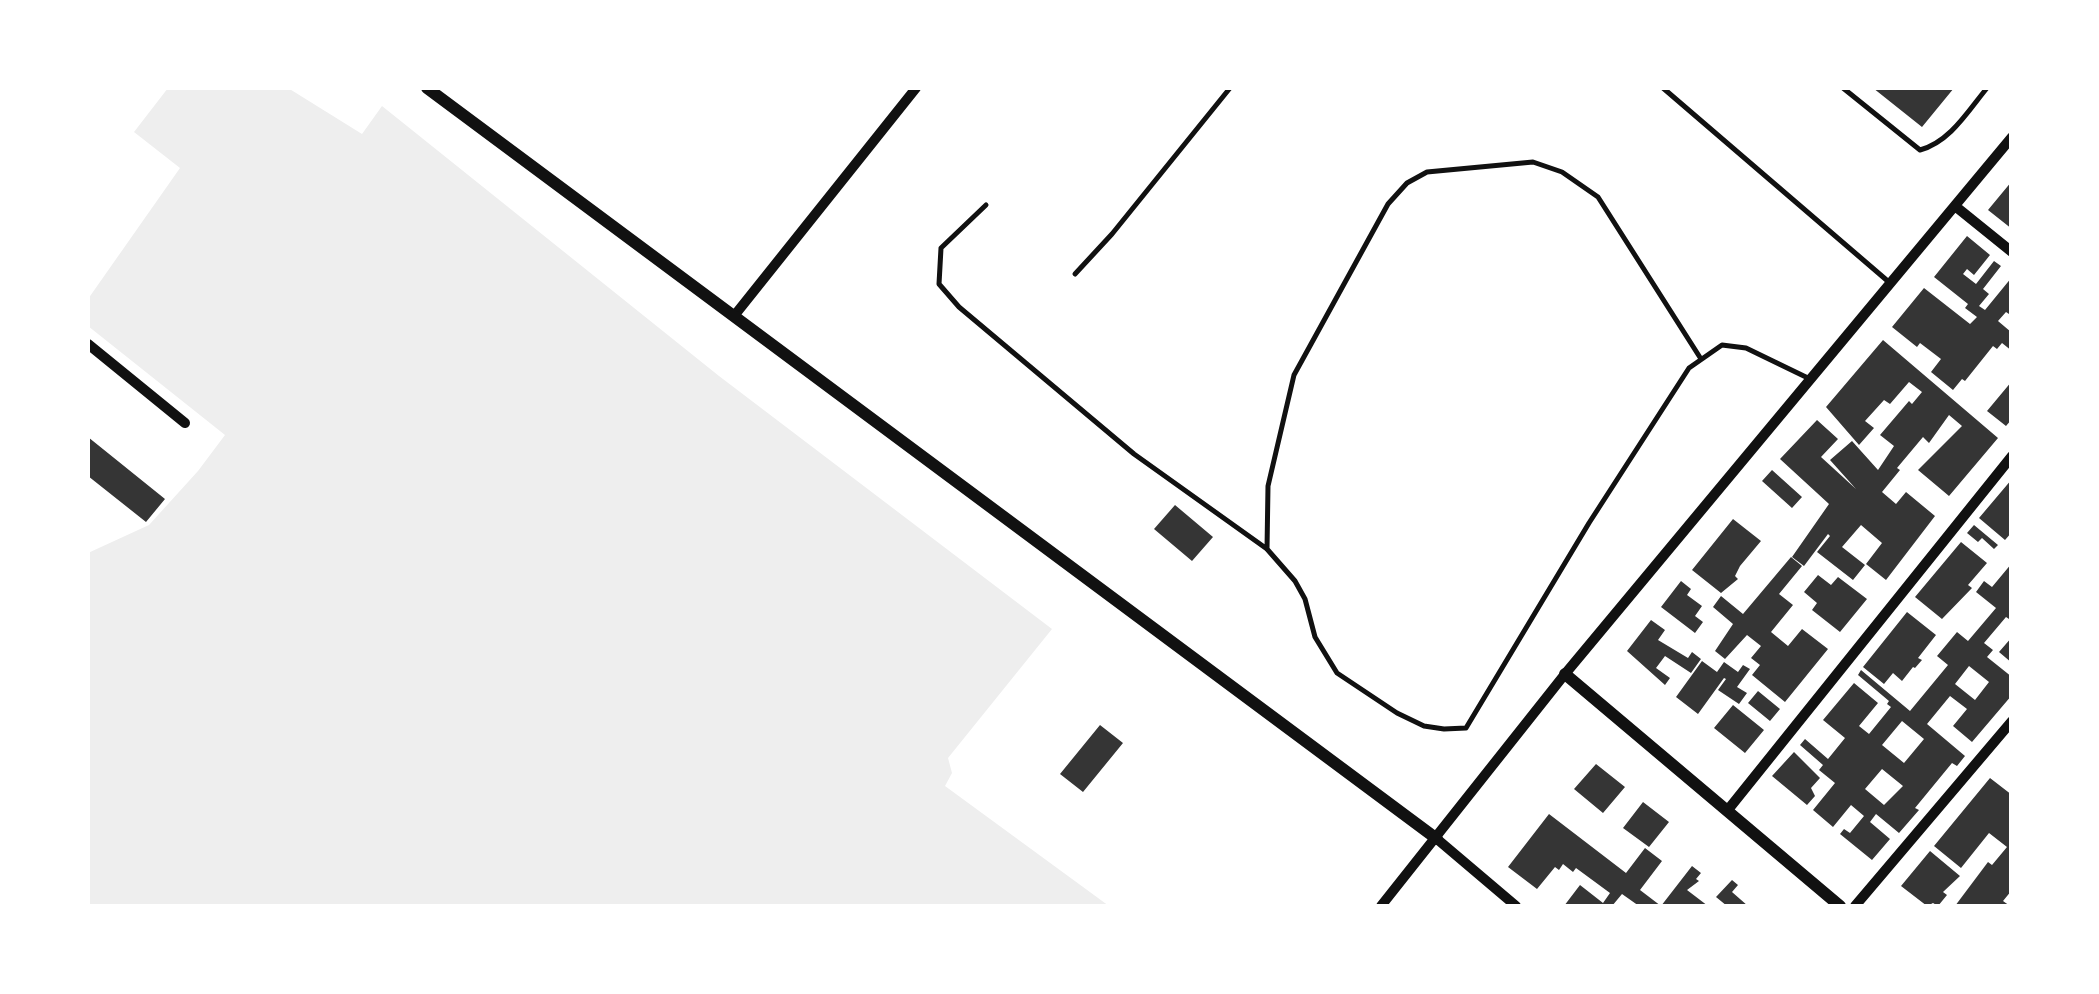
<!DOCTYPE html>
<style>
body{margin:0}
#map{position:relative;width:2099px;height:994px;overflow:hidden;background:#fff;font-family:"Source Sans 3",sans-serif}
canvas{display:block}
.frame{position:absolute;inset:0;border:90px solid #fff;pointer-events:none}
</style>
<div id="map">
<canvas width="2099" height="994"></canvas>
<div class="frame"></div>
</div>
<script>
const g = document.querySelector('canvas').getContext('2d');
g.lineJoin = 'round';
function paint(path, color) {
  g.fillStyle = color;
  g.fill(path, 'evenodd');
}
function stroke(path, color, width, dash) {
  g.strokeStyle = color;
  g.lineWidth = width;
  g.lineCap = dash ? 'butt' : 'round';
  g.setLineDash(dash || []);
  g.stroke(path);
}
paint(new Path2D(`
 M168 88H288L362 134 382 106 719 376 1052 629 948 758 952 773 945 786 1109 906H88V553L149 525 198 471 225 435 88 326V299L180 168 134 132Z`), '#eee');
paint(new Path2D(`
 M1873 88H1954L1922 127Z
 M2012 181V229L1988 210Z
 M1967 236 1990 255 1974 275 1967 269 1963 274 1976 284 1994 261 2001 266 1983 289 1989 294 1979 306 1985 310 2012 277V316L2006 312 1998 321 2011 332 2012 351 2002 343 1997 349 1993 346 1965 381 1962 379 1953 390 1931 372 1941 359 1920 343 1917 347 1892 327 1924 288 1970 324 1977 317 1965 308 1968 304 1934 277Z
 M1883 340 1998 438 1949 496 1918 470 1962 426 1949 415 1929 443 1923 437 1897 468 1900 470 1882 492 1896 504 1906 492 1935 516 1886 580 1866 564 1882 543 1861 525 1842 547 1865 565 1853 580 1817 552 1830 536 1828 534 1804 566 1792 557 1829 504 1780 459 1817 420 1838 439 1821 457 1856 489 1830 460 1852 441 1878 470 1894 446 1880 435 1909 401 1912 404 1922 392 1909 382 1890 404 1884 400 1865 421 1874 428 1859 445 1826 407Z
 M2012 381V419L2006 426 1987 411Z
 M88 437 165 499 146 522 88 476Z
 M1772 470 1802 497 1792 508 1762 481Z
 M2012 479V532L2005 540 1979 518Z
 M1175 505 1213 537 1192 561 1154 529Z
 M1733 519 1761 541 1740 566 1735 576 1738 579 1721 593 1692 570Z
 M1974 525 1998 545 1994 549 1982 538 1978 542 1967 533Z
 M1961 542 1987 563 1968 585 1972 588 1942 619 1915 597Z
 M1791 557 1802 566 1779 594 1793 605 1771 632 1788 646 1802 629 1828 649 1785 702 1752 675 1760 665 1751 658 1761 646 1747 635 1725 659 1715 651 1733 624 1713 607 1721 596 1743 614Z
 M2012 563V621L2006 617 1984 643 1993 650 1987 657 2012 677V695L1972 742 1953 726 1967 709 1950 696 1927 724 1965 756 1957 766 1952 763 1915 808 1919 810 1899 833 1876 814 1870 822 1890 839 1872 860 1840 834 1844 829 1850 833 1864 816 1851 805 1833 827 1813 810 1835 783 1819 770 1823 765 1800 745 1805 739 1828 759 1845 738 1823 720 1854 683 1878 703 1859 726 1869 734 1891 707 1887 704 1889 701 1858 675 1861 670 1910 711 1948 665 1937 656 1957 632 1968 641 1996 608 1976 592 1984 581 1992 587ZM1969 666 1989 682 1975 700 1955 684ZM1902 721 1924 739 1904 763 1882 745ZM1882 769 1903 786 1884 805 1865 789Z
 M1818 575 1831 585 1838 577 1867 599 1840 632 1812 610 1817 603 1804 592Z
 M1681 581 1691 589 1687 595 1702 606 1695 616 1703 622 1695 633 1661 607Z
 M1907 612 1936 635 1918 658 1922 660 1915 668 1913 667 1902 681 1893 673 1884 684 1863 667Z
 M1651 620 1665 630 1658 640 1688 658 1692 652 1701 659 1691 673 1665 656 1656 668 1670 678 1665 685 1627 651Z
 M2012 637V663L1999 652Z
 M1702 661 1717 672 1724 662 1738 672 1743 665 1750 669 1737 687 1747 693 1739 704 1718 690 1726 679 1724 678 1698 714 1676 697Z
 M1758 691 1780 709 1770 721 1748 703Z
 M1733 705 1764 730 1745 753 1714 728Z
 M1100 725 1123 743 1083 792 1060 774Z
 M1794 752 1820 778 1811 788 1815 796 1807 805 1772 776Z
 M1596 764 1625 787 1603 813 1574 789Z
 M1990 778 2012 795V890L2003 901 2010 906H1955L1988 862 1992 865 2007 847 1989 833 1961 868 1934 846Z
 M1643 802 1669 822 1649 847 1623 828Z
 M1549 814 1626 873 1645 848 1662 861 1640 890 1661 906 1692 866 1701 873 1696 879 1699 881 1687 890 1708 906H1639L1622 894 1612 906H1564L1580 885 1603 903 1610 893 1576 868 1573 872 1563 864 1559 870 1555 867 1537 889 1508 867Z
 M1930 851 1960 876 1943 892 1947 895 1938 906 1933 903 1927 906 1901 886Z
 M1732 880 1738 885 1732 892 1748 906H1727L1716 897Z`), '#353535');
stroke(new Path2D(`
 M1663 88 1890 283
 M1843 88 1920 150C1950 142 1968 111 1987 88
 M986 205 941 248 939 284 959 307 1134 454 1267 549 1295 581 1305 599 1315 637 1337 673 1397 713 1424 726 1444 729 1466 728 1589 523 1689 368 1722 345 1746 348 1810 379
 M1075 274 1112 234 1230 88
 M1267 549 1268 486 1294 375 1388 204 1407 183 1427 172 1533 162 1562 172 1598 197 1701 359`), '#111', 5);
stroke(new Path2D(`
 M1955 206 2012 252
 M734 316 916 88
 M88 344 185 423
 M1727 811 2012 456
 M1437 839 1516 906
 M1381 906 1565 674 2012 137
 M1855 906 2012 721`), '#111', 10);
stroke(new Path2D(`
 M427 88 1437 839
 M1565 674 1840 906`), '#111', 12);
</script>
